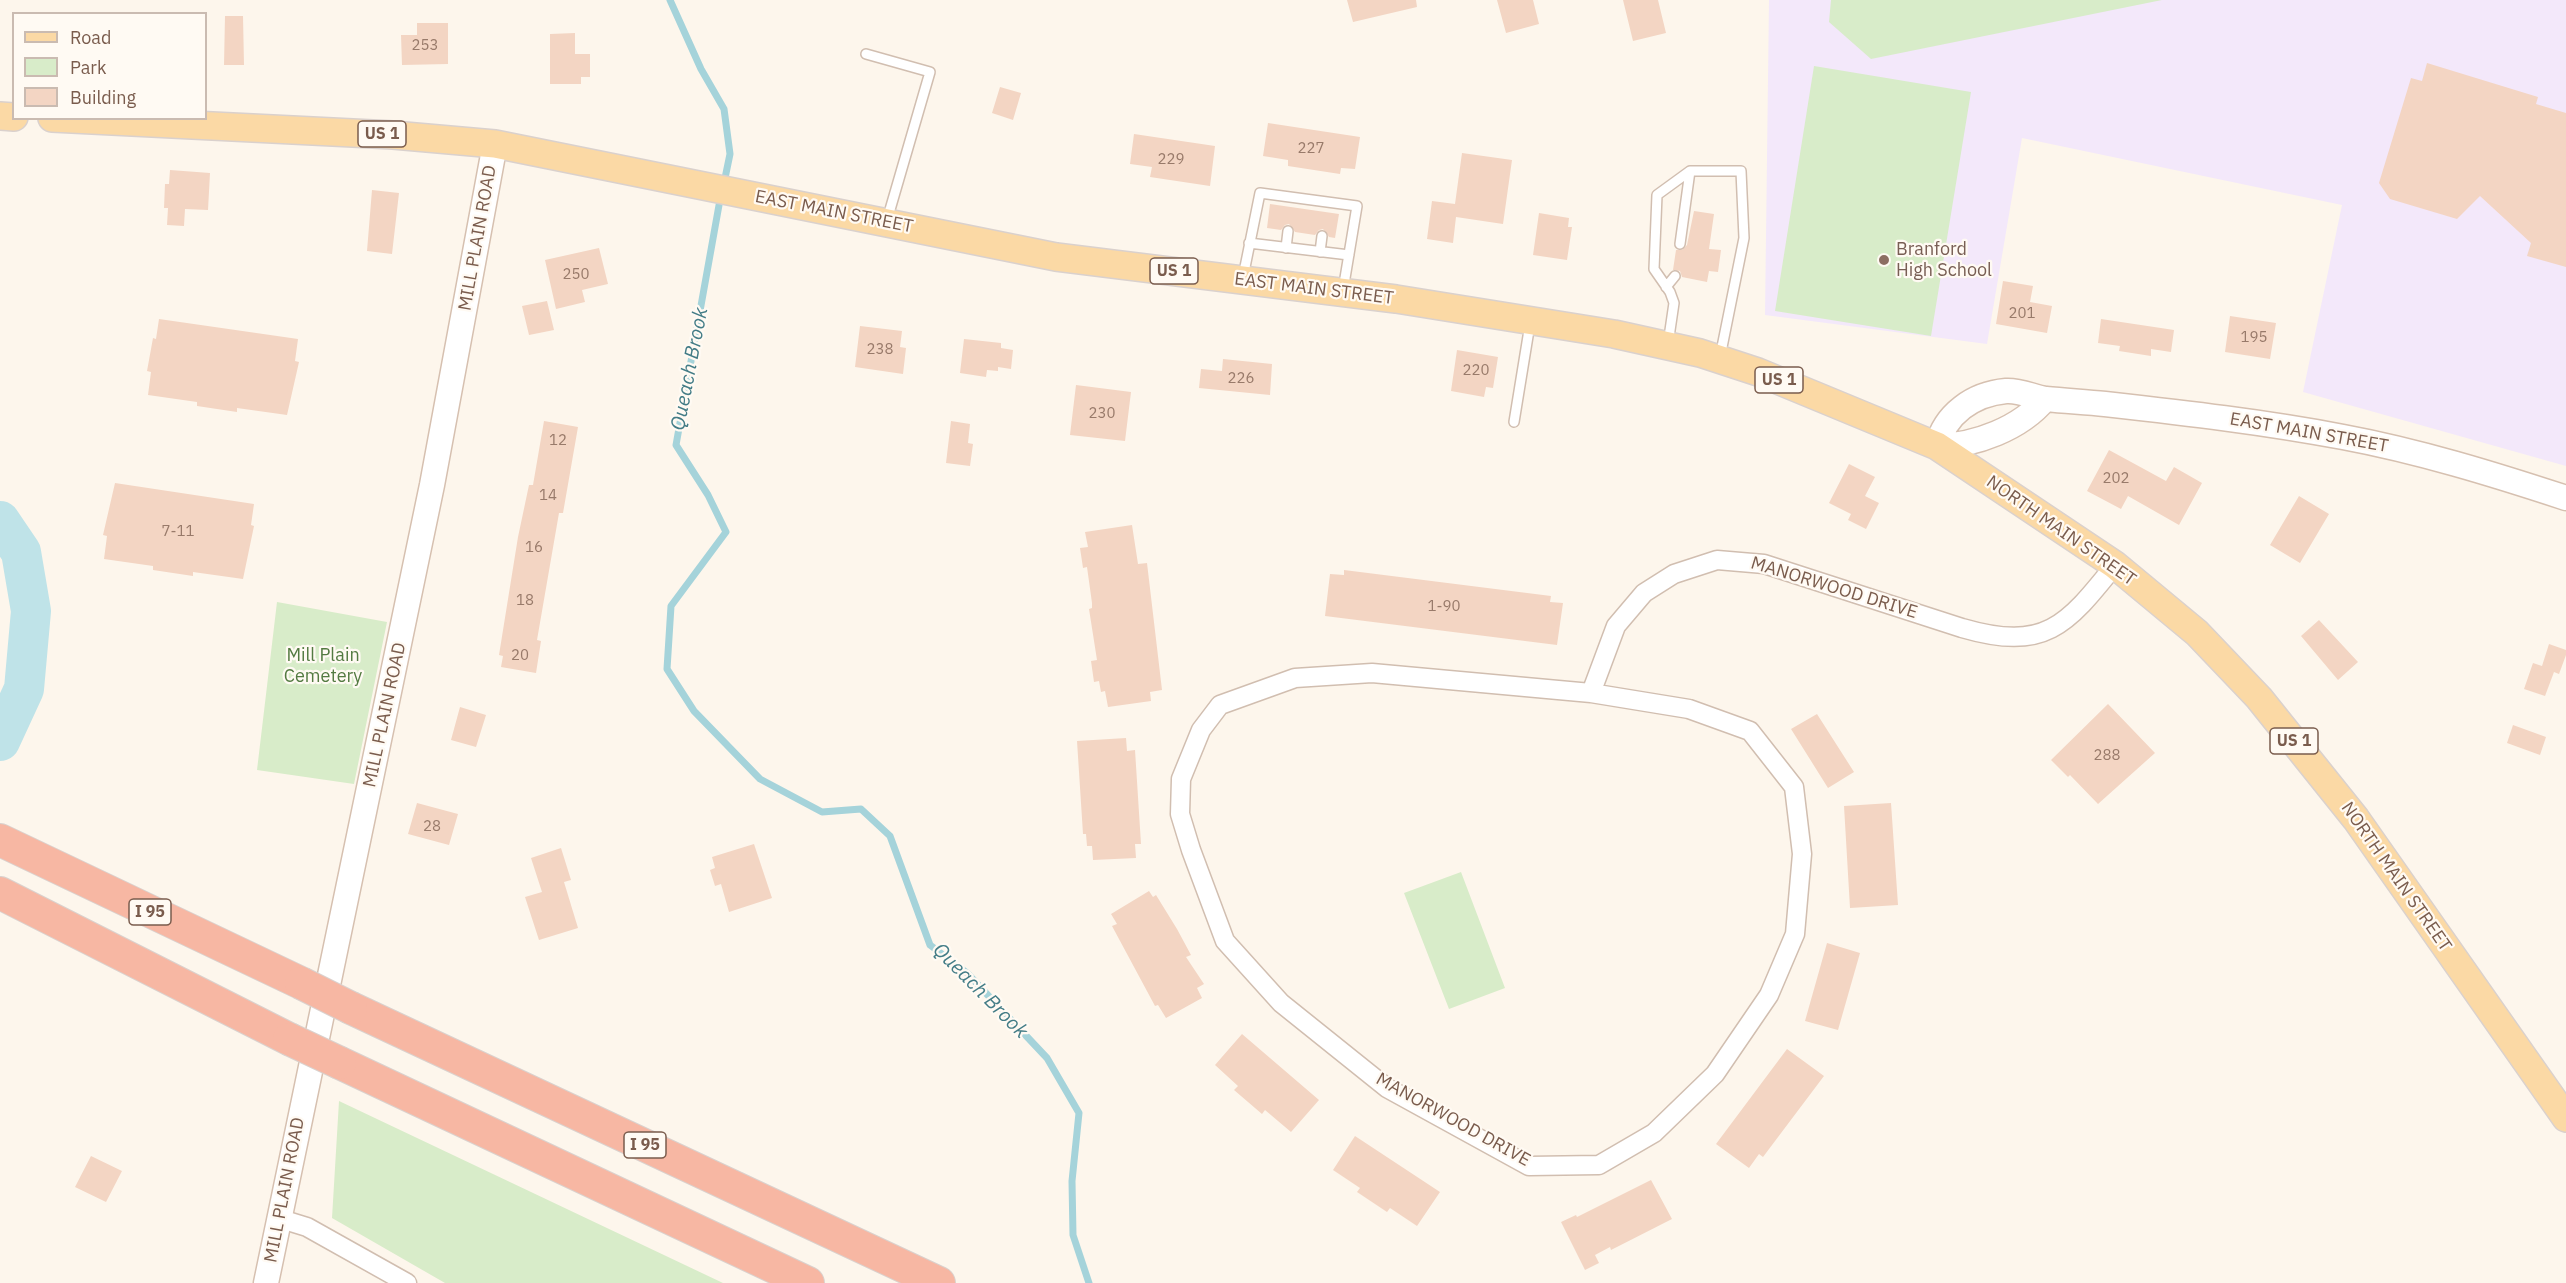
<!DOCTYPE html>
<style>
body{margin:0}
#map{position:relative;width:2566px;height:1283px;overflow:hidden;background:#fdf6ec;font-family:"IBM Plex Sans",sans-serif}
canvas{display:block}
.legend{position:absolute;left:12px;top:12px;width:195px;height:108px;box-sizing:border-box;background:#fffaf3;border:2px solid #cabbb1;margin:0;padding:8px 10px;list-style:none;font-size:18px;color:#7a5c4d}
.legend li{display:flex;align-items:center;gap:12px;height:30px}
.legend b{width:30px;border:2px solid #cabbb1}
</style>
<div id="map">
<canvas width="2566" height="1283"></canvas>
<ul class="legend">
<li><b style="height:8px;background:#fbd9a5"></b>Road</li>
<li><b style="height:16px;background:#d8ecc9"></b>Park</li>
<li><b style="height:16px;background:#f3d5c3"></b>Building</li>
</ul>
</div>
<script>
const g = document.querySelector('canvas').getContext('2d');
g.lineJoin = 'round';
function paint(path, color) {
  g.fillStyle = color;
  g.fill(path, 'evenodd');
}
function stroke(path, color, width, dash) {
  g.strokeStyle = color;
  g.lineWidth = width;
  g.lineCap = dash ? 'butt' : 'round';
  g.setLineDash(dash || []);
  g.stroke(path);
}
function drawText(font, color, halo, rows, align = 'center') {
  g.font = font + ' "IBM Plex Sans",sans-serif';
  g.lineWidth = 4.5;
  g.setLineDash([]);
  g.textBaseline = 'middle';
  g.strokeStyle = halo;
  g.fillStyle = color;
  for (const [text, x, y, turn = 0] of rows) {
    g.save();
    g.translate(x, y);
    g.rotate((+turn || 0) * Math.PI / 180);
    g.textAlign = isNaN(turn) ? turn : align;
    if (halo) g.strokeText(text, 0, 0);
    g.fillText(text, 0, 0);
    g.restore();
  }
}
paint(new Path2D(`
 M1769 0H2566V466L2303 392 2342 205 2022 138 1987 344 1765 315Z`), '#f3e8fa');
paint(new Path2D(`
 M1831 0H2162L1871 59 1829 22Z
 M1814 66 1971 92 1931 336 1775 311Z
 M277 602 387 622 354 784 257 770Z
 M1461 872 1505 988 1449 1009 1404 893Z
 M339 1101 723 1283H445L332 1218Z`), '#d8ecc9');
stroke(new Path2D(`
 M670 0 701 69 724 109 730 154 724 183
 M721 194 676 445 708 495 726 532 671 606 667 669 694 711 760 779 822 812 861 809 890 836 930 945 967 973 1047 1058 1079 1113 1072 1181 1073 1235 1089 1283`), '#a5d3da', 7);
stroke(new Path2D(`
 M0 521 21 552 31 611 24 689 0 741`), '#bfe3e8', 40);
paint(new Path2D(`
 M1347 0H1416L1417 7 1353 22Z
 M1497 0H1533L1539 24 1506 33Z
 M1623 0H1658L1666 33 1633 41Z
 M225 16H243L244 65H224Z
 M417 23H448V64L402 65 401 35H417Z
 M575 33V54H590V77H581V84H550V34Z
 M2427 63 2538 97 2536 104 2566 113V267L2527 256 2531 243 2480 196 2457 219 2390 199 2379 183 2411 78 2422 81Z
 M1000 87 1021 93 1013 120 992 113Z
 M1268 123 1360 137 1355 169 1341 168 1340 174 1288 166V160L1263 156Z
 M1134 134 1215 146 1210 186 1150 177 1152 167 1130 164Z
 M1462 153 1512 160 1503 224 1456 217 1453 243 1427 239 1432 201 1455 204Z
 M170 170 210 173 208 210 185 209 184 226 167 225 168 208H164L165 184H169Z
 M372 190 399 193 392 254 367 251Z
 M1270 204 1339 214 1335 238 1329 237 1323 229 1319 230 1315 235 1295 232 1289 224 1285 225 1281 230 1267 228Z
 M1694 211 1714 214 1709 249 1721 250 1718 272 1709 271 1707 282 1682 277 1680 271 1673 270 1676 250H1682L1687 245Z
 M1539 213 1569 218 1568 227H1572L1567 260 1533 255Z
 M599 248 608 284 582 290 585 302 556 309 545 260Z
 M2003 281 2033 286 2030 302 2052 306 2047 333 1996 324Z
 M547 301 554 330 529 335 522 306Z
 M2230 316 2276 323 2270 359 2225 352Z
 M159 319 298 339 295 361 299 362 287 415 237 408V412L197 406V402L148 395 151 372 147 371 153 338 156 339Z
 M2101 319 2174 330 2171 352 2151 349V356L2119 351 2120 346 2098 343Z
 M860 326 902 331 900 347 906 348 903 374 855 367Z
 M964 339 1001 343V348L1013 350 1011 369 998 367V371L987 370 986 377 960 373Z
 M1457 350 1498 357 1493 388 1486 387 1484 397 1451 391Z
 M1223 359 1272 364 1270 395 1199 388 1201 369 1222 371Z
 M1076 385 1131 392 1125 441 1070 435Z
 M544 421 578 427 563 513H559L537 640 541 641 536 673 501 667 503 656 499 655 518 537 529 485H533Z
 M951 421 970 424 968 443 973 444 970 466 946 463Z
 M2109 450 2166 481 2174 467 2202 483 2179 525 2128 496 2121 509 2087 491Z
 M1849 464 1875 477 1865 496 1879 503 1866 529 1848 520 1851 514 1829 503Z
 M115 483 254 504 251 525 254 526 243 579 193 572V576L153 570V566L104 559 107 536 103 535Z
 M2299 496 2329 514 2300 563 2270 545Z
 M1132 525 1138 564 1147 563 1162 690 1150 692 1151 701 1108 707 1105 691 1101 692 1099 681 1094 682 1091 661 1097 660 1089 609 1092 608V603L1087 567 1083 568 1080 548 1088 547 1085 532Z
 M1344 570 1551 596 1550 602 1563 603 1557 645 1325 616 1330 574 1344 575Z
 M2319 620 2358 662 2338 680 2301 636Z
 M2549 644 2566 650V655L2559 674 2554 672 2545 696 2524 689 2533 663 2542 666Z
 M2108 704 2155 753 2098 804 2070 775 2068 777 2051 760Z
 M460 707 486 715 476 747 451 740Z
 M1817 714 1854 772 1828 788 1791 729Z
 M2513 725 2546 737 2540 755 2507 743Z
 M1126 738 1127 751 1135 750 1141 844H1135L1136 858 1093 860 1092 846H1087L1086 834H1083L1077 741Z
 M417 803 458 814 449 845 408 834Z
 M1891 803 1898 905 1850 908 1844 806Z
 M754 844 772 898 729 912 721 884 715 886 710 870 715 868 712 857Z
 M561 848 571 880 564 882 578 928 539 940 525 897 542 892 531 858Z
 M1149 891 1153 897 1156 895 1177 929 1191 955 1186 957 1204 984 1197 988 1202 998 1166 1018 1158 1005 1155 1006 1112 926 1117 924 1111 914Z
 M1827 943 1860 953 1838 1030 1805 1021Z
 M1242 1034 1319 1100 1291 1132 1265 1110 1262 1114 1234 1090 1238 1086 1215 1065Z
 M1787 1049 1824 1076 1763 1157 1759 1154 1749 1168 1716 1144Z
 M1355 1136 1440 1192 1417 1226 1390 1208 1387 1212 1357 1192 1360 1188 1333 1170Z
 M91 1156 122 1171 106 1202 75 1187Z
 M1651 1180 1672 1219 1611 1250 1610 1247 1595 1255 1599 1263 1585 1270 1561 1222 1576 1215 1577 1217Z`), '#f3d5c3');
const lane = new Path2D(`
 M866 54 930 72 887 220
 M1249 243 1349 255
 M1680 244 1690 171
 M1286 248 1288 231
 M1320 252 1322 236
 M1243 277 1260 193 1357 206 1343 290
 M1666 287 1675 276
 M1668 344 1674 303 1670 292 1654 269 1657 195 1690 171H1741L1744 238 1720 357
 M1514 422 1530 324`);
const street = new Path2D(`
 M1591 693 1689 709 1750 731 1794 787 1802 854 1795 934 1769 995 1715 1074 1654 1133 1599 1165 1529 1166 1387 1088 1281 1003 1225 941 1191 850 1180 814 1181 779 1201 730 1220 705 1295 678 1372 673 1591 693 1616 626 1644 593 1674 574 1717 560 1764 564 1962 628C2045 652 2066 626 2115 565
 M281 1219 307 1227 407 1283`);
const secondary = new Path2D(`
 M2045 399C2021 428 1975 446 1937 446 1945 414 1973 394 2006 391 2020 390 2033 397 2046 399 2066 401 2085 402 2105 404 2185 413 2264 422 2343 437 2418 451 2493 474 2566 498
 M266 1283 432 485 495 144`);
const primary = new Path2D(`
 M0 116 14 117
 M52 118 393 135 495 144 1056 257 1396 299 1614 334 1700 353 1758 372 1937 446 2115 565 2197 633 2259 698 2356 819 2566 1118`);
const highway = new Path2D(`
 M0 840 301 983
 M0 893 289 1039
 M351 1008 939 1283
 M340 1063 808 1283`);
stroke(lane, '#d1beb0', 12);
stroke(street, '#d1beb0', 21);
stroke(secondary, '#d6c0b0', 27);
stroke(primary, '#dad1cd', 30);
stroke(highway, '#dad1cd', 34);
stroke(lane, '#fff', 9);
stroke(street, '#fff', 18);
stroke(secondary, '#fff', 24);
stroke(primary, '#fbd9a5', 27);
stroke(highway, '#f7b7a3', 32);
const highwayBridge = new Path2D(`
 M301 983 351 1008
 M289 1039 340 1063`);
stroke(highwayBridge, '#dad1cd', 34, []);
stroke(highwayBridge, '#f7b7a3', 32);
for (const [x, y, r, color] of [
 [1884,260,6,"#8d6e63"]
]) {
  const dot = new Path2D();
  dot.arc(x, y, r, 0, 2 * Math.PI);
  g.fillStyle = color;
  g.fill(dot);
  stroke(dot, '#fffaf3', 2);
}
drawText('15px', '#987a6a', null, [
 ["253",425,46],
 ["227",1311,149],
 ["229",1171,160],
 ["250",576,275],
 ["201",2022,314],
 ["195",2254,338],
 ["238",880,350],
 ["220",1476,371],
 ["226",1241,379],
 ["230",1102,414],
 ["12",558,441],
 ["202",2116,479],
 ["14",548,496],
 ["7-11",178,532],
 ["16",534,548],
 ["18",525,601],
 ["1-90",1444,607],
 ["20",520,656],
 ["288",2107,756],
 ["28",432,827]
]);
for (const [x, y, w] of [
 [382,134,48],
 [1174,271,48],
 [1779,380,48],
 [2294,741,48],
 [150,912,42],
 [645,1145,42]
]) {
  const box = new Path2D();
  box.roundRect(x - w / 2, y - 13, w, 26, 4.5);
  g.fillStyle = '#fffaf3';
  g.fill(box);
  stroke(box, '#7a5c4d', 1.5);
}
drawText('bold 16px', '#7a5c4d', null, [
 ["US 1",382,134],
 ["US 1",1174,271],
 ["US 1",1779,380],
 ["US 1",2294,741],
 ["I 95",150,912],
 ["I 95",645,1145]
]);
drawText('18px', '#7a5c4d', '#fffaf3', [
 ["EAST MAIN STREET",834,212,11],
 ["MILL PLAIN ROAD",478,238,-80],
 ["EAST MAIN STREET",1314,289,7],
 ["EAST MAIN STREET",2309,433,10],
 ["NORTH MAIN STREET",2061,531,35],
 ["MANORWOOD DRIVE",1834,588,17],
 ["MILL PLAIN ROAD",385,715,-78],
 ["NORTH MAIN STREET",2396,877,55],
 ["MANORWOOD DRIVE",1453,1120,29],
 ["MILL PLAIN ROAD",285,1190,-79]
]);
drawText('18px', '#785e54', '#fffaf3', [
 ["Branford",1896,250],
 ["High School",1896,271]
], 'left');
drawText('18px', '#537a41', '#fffaf3', [
 ["Mill Plain",323,656],
 ["Cemetery",323,677]
]);
drawText('italic 20px', '#437c86', '#fffaf3', [
 ["Queach Brook",690,369,-79],
 ["Queach Brook",980,991,45]
]);
</script>
